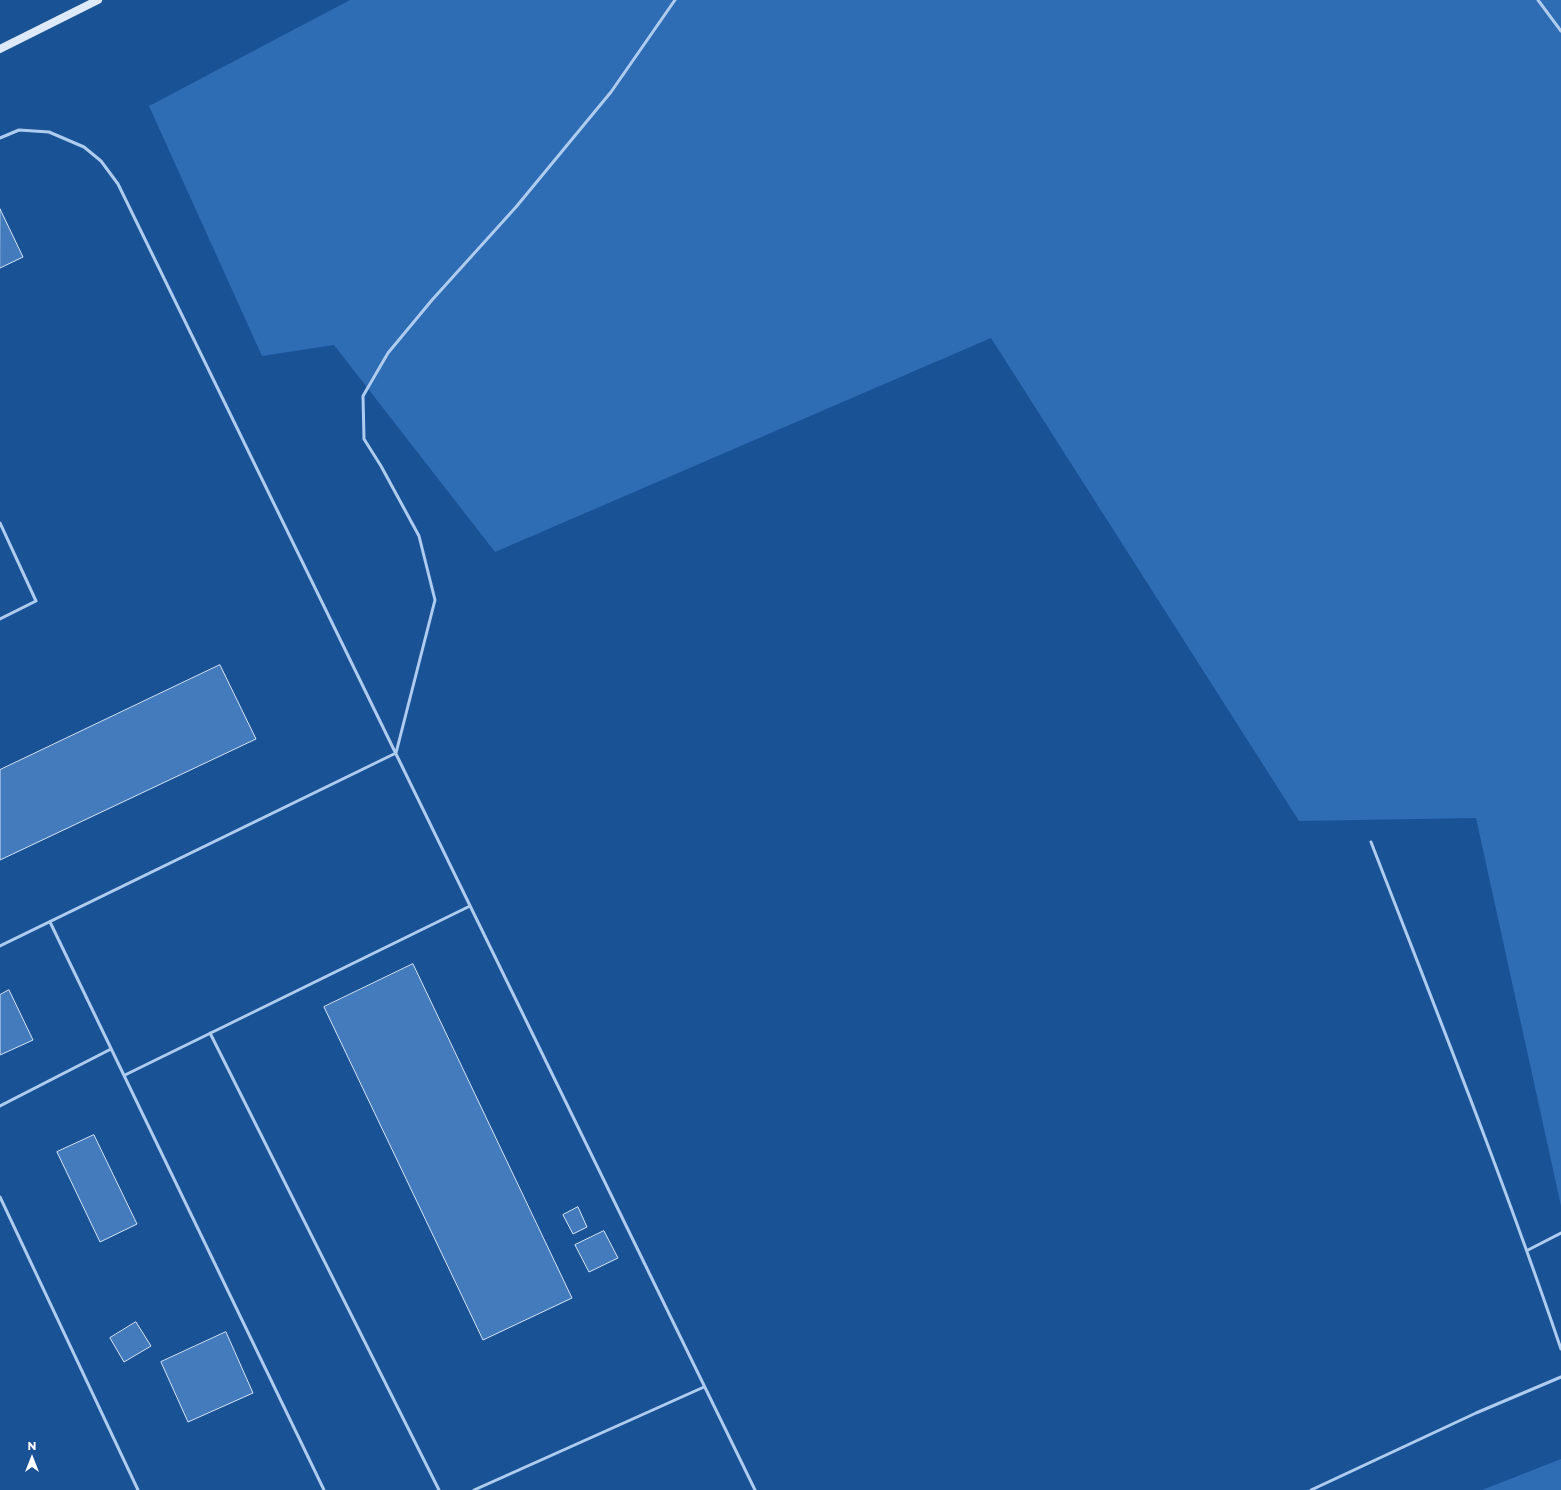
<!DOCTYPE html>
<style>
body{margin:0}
#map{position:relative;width:1561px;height:1490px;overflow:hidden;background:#1a5296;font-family:Montserrat,sans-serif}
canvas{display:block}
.north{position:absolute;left:12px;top:1438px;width:40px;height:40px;-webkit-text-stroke:3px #1a5296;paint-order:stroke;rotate:0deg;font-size:11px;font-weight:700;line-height:16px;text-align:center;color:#fff}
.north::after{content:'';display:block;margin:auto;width:14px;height:18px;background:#fff;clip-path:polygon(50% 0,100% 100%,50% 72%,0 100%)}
</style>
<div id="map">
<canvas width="1561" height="1490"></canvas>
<div class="north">N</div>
</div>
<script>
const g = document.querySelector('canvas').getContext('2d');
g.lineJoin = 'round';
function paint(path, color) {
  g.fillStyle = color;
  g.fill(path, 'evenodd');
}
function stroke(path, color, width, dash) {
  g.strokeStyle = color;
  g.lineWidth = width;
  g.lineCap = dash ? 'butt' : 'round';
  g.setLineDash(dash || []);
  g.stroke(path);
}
paint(new Path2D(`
 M350 0H1561V1206L1476 818 1299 821 991 338 495 552 334 345 262 356 149 106Z
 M1561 1459V1490H1482Z`), '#2e6cb4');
const building = new Path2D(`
 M0 209 23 257 0 268Z
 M220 665 256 739 0 860V770Z
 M413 964 572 1298 483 1340 324 1007Z
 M9 990 33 1040 0 1055V995Z
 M94 1135 137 1224 100 1242 57 1152Z
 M578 1207 587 1227 573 1234 563 1215Z
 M604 1231 618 1258 589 1272 575 1245Z
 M136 1322 151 1346 124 1362 110 1338Z
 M226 1332 253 1393 188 1422 161 1362Z`);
paint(building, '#437bbd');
stroke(building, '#d4e6fb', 1);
stroke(new Path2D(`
 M1538 0 1561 31
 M0 138 19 130 49 132 84 147 101 161 118 184 755 1490
 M0 523 36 601 0 619
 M1371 842C1436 1010 1503 1178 1561 1349
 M50 922 324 1490
 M0 946 396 753 435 600 419 536 381 466 364 439 363 396 388 353 432 300 516 207 611 92 675 0
 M210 1033 439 1490
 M125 1075 470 906
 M0 1106 111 1049
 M0 1197 138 1490
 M1528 1250 1561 1233
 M474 1490 704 1387
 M1311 1490 1476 1413 1561 1377`), '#adccf0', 3);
stroke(new Path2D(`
 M0 49 98 0`), '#dbe9fb', 8);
</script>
